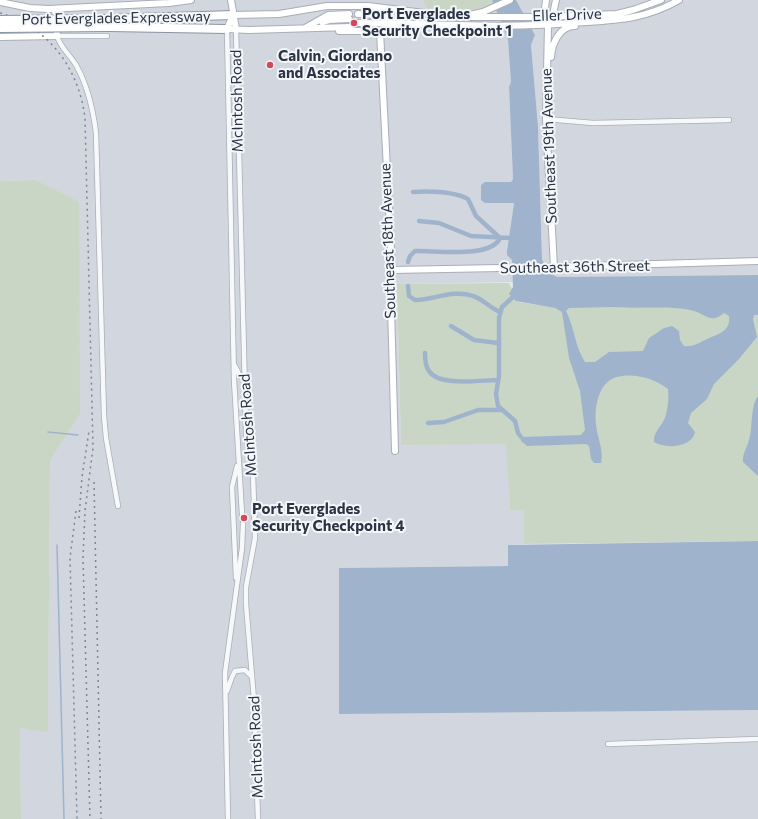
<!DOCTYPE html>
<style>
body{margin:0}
canvas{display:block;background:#e4e7ec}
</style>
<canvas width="758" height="819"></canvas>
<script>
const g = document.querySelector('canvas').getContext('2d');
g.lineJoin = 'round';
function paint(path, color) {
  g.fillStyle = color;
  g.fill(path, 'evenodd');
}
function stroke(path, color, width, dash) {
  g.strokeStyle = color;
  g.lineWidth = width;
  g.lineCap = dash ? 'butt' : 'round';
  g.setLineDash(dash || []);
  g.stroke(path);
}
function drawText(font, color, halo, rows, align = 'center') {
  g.font = font + ' Commissioner,sans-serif';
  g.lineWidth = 4;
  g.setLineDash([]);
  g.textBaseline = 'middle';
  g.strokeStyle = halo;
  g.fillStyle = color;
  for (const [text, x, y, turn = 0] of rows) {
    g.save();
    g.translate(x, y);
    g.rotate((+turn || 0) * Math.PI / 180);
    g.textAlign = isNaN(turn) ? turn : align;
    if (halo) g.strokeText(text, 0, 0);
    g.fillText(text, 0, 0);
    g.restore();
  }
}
paint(new Path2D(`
 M0 0H492L508 40 511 82 509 88 513 179 511 182H485V203H514L507 251V255L512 260 513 282 397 284 401 445 507 443 510 510 524 509V544L508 545 509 566 339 568V713L758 710V819H21L20 728 48 731 50 461 80 414 35 180 0 181Z
 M516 0H758V275L556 277 548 272 542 259 538 126 531 45 535 35Z`), '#d2d6de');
paint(new Path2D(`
 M423 0H492L494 4C472 14 450 10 427 8Z
 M35 180 79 202 80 414 50 461 48 732 20 728 21 819H0V181Z
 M509 283 519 302 551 307 758 305V541L524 544V510H510L506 444 401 445 397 284Z`), '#c9d6c5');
paint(new Path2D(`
 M492 0H516L535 35 531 45 538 126 542 259 548 272 557 277 758 275V315H754L753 319 757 337 739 359 714 384 707 399 691 413 688 423 695 432C692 448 665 449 654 442 653 433 660 428 664 420 668 411 669 398 668 389 655 379 638 374 622 376 599 378 594 405 596 424 597 438 604 449 601 463H594L591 459 589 446 586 444 527 446 521 441V437L581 435 585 430 580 391 569 358 562 312 555 308 516 301 509 294 513 287 512 260 507 255V251L514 203H485L481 200V185L485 182H511L513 179 509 87 511 82 508 40ZM613 307C636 309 674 305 694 311 707 315 711 324 724 313L729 316C731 333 716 334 705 340 697 344 692 347 684 346L680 340 679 331 672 326 664 328 649 338 643 351 609 352 595 362H585C574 344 575 329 566 311L569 308Z
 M758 396V476L743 462C742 455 747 447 749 440 753 427 750 407 758 396Z
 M758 541V710L339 714V568L508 566V545Z`), '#9fb4cc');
stroke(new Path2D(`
 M48 432 78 435
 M57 545 64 819`), '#9fb4cc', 1.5);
stroke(new Path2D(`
 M419 221 439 223 471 236 510 238
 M408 262 410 256 415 251C433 250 491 259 500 238L476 216 468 199C452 191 431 191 413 192
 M408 286 409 296 415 300C434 300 453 289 473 296 483 299 490 308 500 312
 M512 298 502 307 499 318V376L496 394 498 406 515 421 518 433 521 437
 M451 326 474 340 498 343
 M425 353C425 359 425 366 429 371 439 387 481 380 498 380
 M428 423 444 422 478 410H501`), '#9fb4cc', 4.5);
stroke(new Path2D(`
 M242 514 243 523`), '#bfc3cb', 4.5, [4.5, 2]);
stroke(new Path2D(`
 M349 19H358
 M350 27H358`), '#bfc3cb', 6, [6, 3]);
const street = new Path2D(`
 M227 29 234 380 242 514
 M236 29 246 434 253 474 255 538 246 587V604L254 700 258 819
 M107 36H57C60 47 70 55 76 65 88 86 93 109 96 133L104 416 106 438 118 506
 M546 119 593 123 729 120
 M235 366 240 376 244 378
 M236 578 232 487 237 466
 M227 691 232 677 235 671 245 670 252 677
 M608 744 758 739
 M228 819 225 673 242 548 243 523`);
const secondary = new Path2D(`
 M231 0 236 29
 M546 0 544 17 548 25 546 119 554 267
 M0 2 30 8 48 9 169 3 191 0
 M358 14 378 15 396 22
 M233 15 279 14 327 6H368L456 17H544L617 14 633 10 661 0
 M233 15 227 29 249 30 350 27
 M470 15 483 12 510 0
 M552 19 556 0
 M322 22 329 20 349 19
 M358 23C429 23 499 29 571 23 611 20 643 21 679 0
 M305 28 328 15 349 14
 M339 31H380L397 24
 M380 31 392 270 391 307 395 451
 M0 37 57 36 55 9
 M551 57C552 44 559 26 575 26
 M392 270 554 267 758 261`);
const highway = new Path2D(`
 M109 19 233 15
 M109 27 227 29`);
stroke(street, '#a9aeb7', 6);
stroke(secondary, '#a9aeb7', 8);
stroke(highway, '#8b94a3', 10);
stroke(street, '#f7f8fa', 4.5);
stroke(secondary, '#fff', 6);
stroke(highway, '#fff', 8);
stroke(new Path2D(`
 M0 13C49 27 79 69 85 118L93 448 85 511 83 558 90 819
 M94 482 101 819
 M76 511 70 558 77 819
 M79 518 82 477 89 431`), '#7d8696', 1.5, [2, 4]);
const highwayBridge = new Path2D(`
 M0 20 109 19
 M0 28 109 27`);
stroke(highwayBridge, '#8b94a3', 10, []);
stroke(highwayBridge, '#fff', 8);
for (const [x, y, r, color] of [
 [354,23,4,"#d1495b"],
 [270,65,4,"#d1495b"],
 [244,518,4,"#d1495b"]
]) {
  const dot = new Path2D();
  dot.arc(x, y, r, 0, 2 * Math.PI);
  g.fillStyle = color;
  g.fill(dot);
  stroke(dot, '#f4f6f9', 1.5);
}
drawText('bold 15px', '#2b3445', '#f4f6f9', [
 ["Port Everglades",362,14],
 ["Security Checkpoint 1",362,31],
 ["Calvin, Giordano",278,56],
 ["and Associates",278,73],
 ["Port Everglades",252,509],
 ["Security Checkpoint 4",252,526]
], 'left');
drawText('15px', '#2b3445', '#f4f6f9', [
 ["Eller Drive",567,15,-2],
 ["Port Everglades Expressway",116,18,-1],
 ["McIntosh Road",237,101,-91],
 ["Southeast 19th Avenue",549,146,-92],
 ["Southeast 18th Avenue",388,241,-92],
 ["Southeast 36th Street",575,267,-1],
 ["McIntosh Road",248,425,-94],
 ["McIntosh Road",256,747,-92]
]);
</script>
